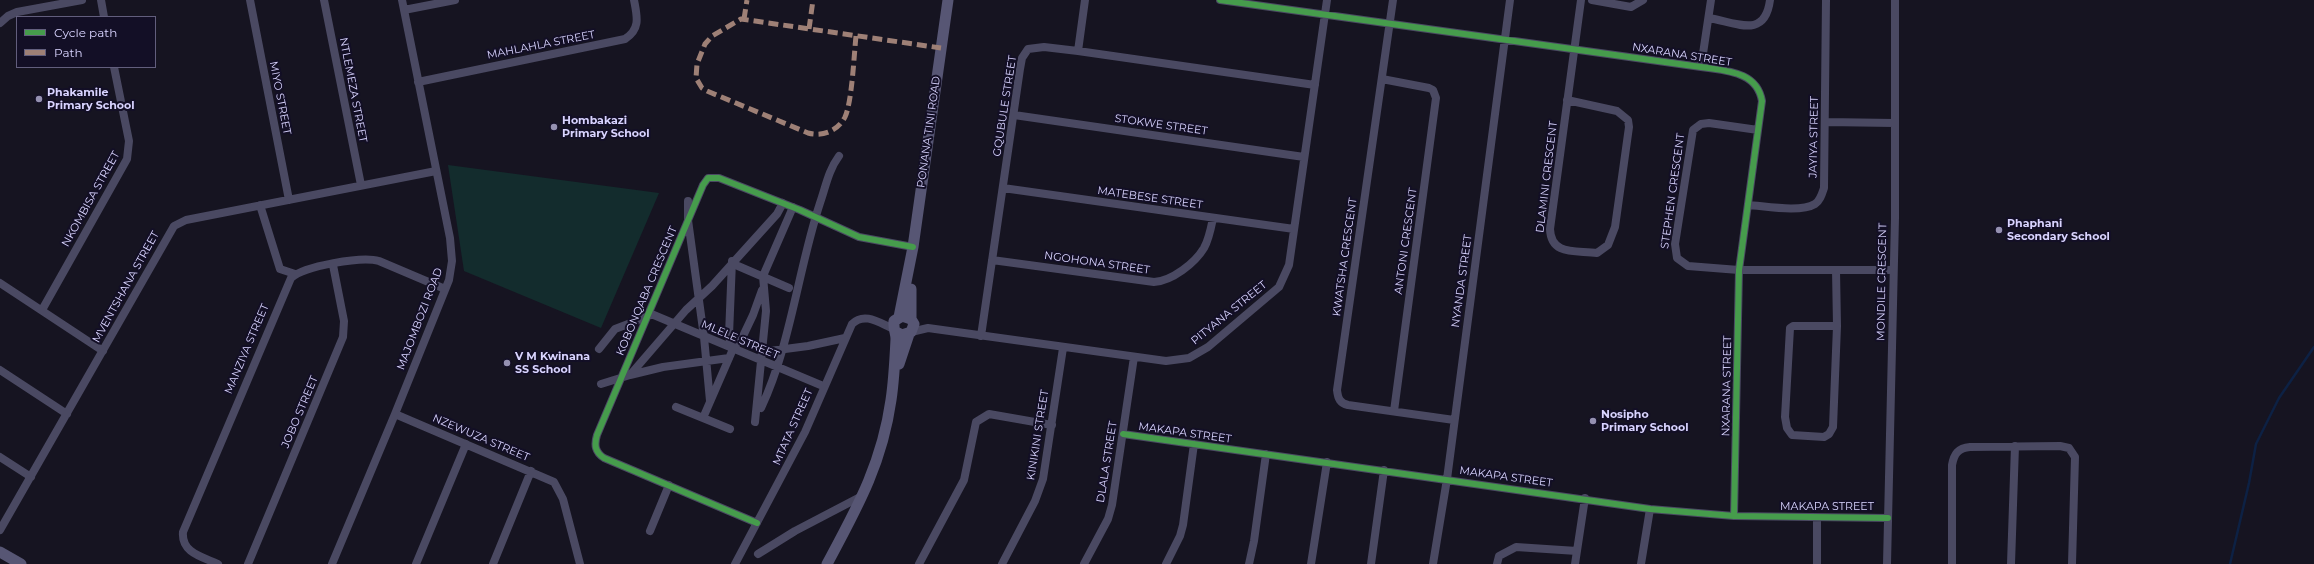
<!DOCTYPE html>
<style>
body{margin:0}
#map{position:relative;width:2314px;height:564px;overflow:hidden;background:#161421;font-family:Montserrat,sans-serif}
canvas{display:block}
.legend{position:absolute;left:16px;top:16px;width:140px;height:52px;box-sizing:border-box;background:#130f26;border:1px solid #625e7d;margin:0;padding:5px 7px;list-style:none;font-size:12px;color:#d9d4ff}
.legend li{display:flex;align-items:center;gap:8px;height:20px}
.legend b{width:20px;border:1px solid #625e7d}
</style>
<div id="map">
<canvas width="2314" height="564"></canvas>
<ul class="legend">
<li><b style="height:5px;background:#469c4c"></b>Cycle path</li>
<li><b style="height:5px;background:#9e8076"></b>Path</li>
</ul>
</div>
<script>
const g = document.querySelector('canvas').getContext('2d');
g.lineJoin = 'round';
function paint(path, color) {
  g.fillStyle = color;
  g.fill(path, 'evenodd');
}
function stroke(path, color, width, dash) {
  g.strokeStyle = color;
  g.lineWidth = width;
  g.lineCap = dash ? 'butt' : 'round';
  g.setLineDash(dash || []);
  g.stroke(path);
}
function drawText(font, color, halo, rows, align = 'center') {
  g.font = font + ' Montserrat,sans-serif';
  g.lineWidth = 4;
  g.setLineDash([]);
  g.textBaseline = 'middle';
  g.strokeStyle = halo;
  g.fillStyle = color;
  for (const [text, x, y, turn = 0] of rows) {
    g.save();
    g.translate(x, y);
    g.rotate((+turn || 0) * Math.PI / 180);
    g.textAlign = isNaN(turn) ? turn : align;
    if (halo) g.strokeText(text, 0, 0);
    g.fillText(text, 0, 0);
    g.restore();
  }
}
paint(new Path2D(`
 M448 165 659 193 601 328 464 271Z`), '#132c2d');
stroke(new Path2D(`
 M2230 564 2249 483 2256 444 2279 398 2314 347`), '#0d2144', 2.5);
stroke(new Path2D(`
 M101 0 104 17
 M250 0 289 200
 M324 0 361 185
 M1220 0 1701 67C1726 71 1757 71 1762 101L1739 270 1734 516
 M1393 0 1337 390C1338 399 1340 403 1348 405L1454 420
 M1592 0 1631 7 1643 0
 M404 10 455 0
 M1709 18C1737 23 1765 39 1770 0
 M0 23 8 16 17 12 82 0
 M1078 51 1085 0
 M1701 67 1711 0
 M1382 79 1429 88 1433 90 1436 98 1394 411
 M418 82 625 39C641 29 637 16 634 0
 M1567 100 1617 111 1628 120 1629 127 1615 227 1608 245 1597 253C1576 250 1551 256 1550 229L1581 0
 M1014 115 1304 157
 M1826 122 1894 123
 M1758 130 1709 123 1701 124 1693 130 1675 244 1677 258 1688 266 1739 270H1893
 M1003 188 1294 229
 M688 201V220L704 337 710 401
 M260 205 280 269 295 274
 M1748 205C1765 206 1800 213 1815 204 1820 201 1822 194 1824 188L1826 0
 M992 260 1154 282C1172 281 1195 263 1204 248 1209 239 1211 228 1213 218
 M738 266 789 288
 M1836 270 1837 326 1833 427 1829 434 1824 437 1792 435 1787 428 1785 417 1790 328 1793 326H1837
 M0 283 103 351
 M42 310 127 159 129 141 114 67
 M911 332 928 328 1166 361 1189 358 1208 347 1279 287 1289 265 1327 0
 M981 336 1020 69 1022 58 1028 49 1044 47 1078 51 1315 85
 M731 348 729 335 732 261
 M599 349 615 329 636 321 649 313 823 386
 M762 352 808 346 845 338
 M0 370 67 414
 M630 375 663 367 729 358
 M601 384 630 375 686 310 712 286 777 214 783 203
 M676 407 730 429
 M761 408C791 344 798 270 820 203 826 186 828 171 839 156
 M395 414 554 482 563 499 580 564
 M703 418 733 349 744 334 753 315 762 290
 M755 422 766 311 763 276 793 207
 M1123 434 1650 509 1734 516 1888 518
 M0 457 31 477
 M757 523 604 458C595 452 594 445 597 435L703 185 708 178H719L800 210 859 237 913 247
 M0 530 174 226 186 220 436 171
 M650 531 669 485
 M758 554 795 531 862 496
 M218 564C203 557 181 553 183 532L291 278C304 266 362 256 379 261L445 289
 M248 564 343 337 344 321 333 265
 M332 564 395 414 449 280 452 261 450 238 402 0
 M416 564 466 444
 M493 564 531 471
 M735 564 805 432 852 324C865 311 881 324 894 329
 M919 564 964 480 976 422 989 414 1052 425
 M1002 564 1035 501 1043 479 1063 348
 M1084 564 1108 519 1112 505 1134 357
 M1166 564 1180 536 1183 525 1194 444
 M1249 564 1254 541 1266 454
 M1311 564 1327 462
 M1371 564 1384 470
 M1433 564 1447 479 1510 0
 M1497 564 1499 556 1516 547 1577 551
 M1575 564 1585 498
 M1641 564 1650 509
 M1817 564V518
 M1887 564 1895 218V0
 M1952 564V465C1954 454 1958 448 1970 447L2060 446 2069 448 2075 457 2072 564
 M2011 564 2015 446`), '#4a4962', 8);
stroke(new Path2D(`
 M911 289V319
 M899 317 913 247 948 0
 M899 364 909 334
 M0 552 21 564
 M827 564C857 508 882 464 891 400 894 380 895 359 896 339 896 333 893 328 894 321L902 316 911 319 914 324 911 332 902 335 896 332`), '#575674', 11);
stroke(new Path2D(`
 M744 19 747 0
 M809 29 813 0
 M856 36C854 55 852 102 845 117 838 131 822 137 808 133L707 91 702 88 696 78 697 64 705 44 712 36 741 19 941 48`), '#9e8076', 5, [10, 5]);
stroke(new Path2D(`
 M1220 0 1701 67C1726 71 1757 71 1762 101L1739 270 1734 516
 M1123 434 1650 509 1734 516 1888 518
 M757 523 604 458C595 452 594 445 597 435L703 185 708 178H719L800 210 859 237 913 247`), '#469c4c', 6);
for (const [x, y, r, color] of [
 [39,99,4,"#9591b1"],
 [554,127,4,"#9591b1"],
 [1999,230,4,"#9591b1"],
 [507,363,4,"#9591b1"],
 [1593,421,4,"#9591b1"]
]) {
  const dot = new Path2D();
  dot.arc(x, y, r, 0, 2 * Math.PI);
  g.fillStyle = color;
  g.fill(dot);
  stroke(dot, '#130f26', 1.5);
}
drawText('11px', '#d9d4ff', '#130f26', [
 ["MAHLAHLA STREET",541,45,-11],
 ["NXARANA STREET",1682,55,9],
 ["NTLEMEZA STREET",353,90,79],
 ["MIYO STREET",280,98,79],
 ["GQUBULE STREET",1005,106,-81],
 ["STOKWE STREET",1161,125,8],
 ["PONANA TINI ROAD",929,132,-82],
 ["JAYIYA STREET",1814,137,-89],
 ["DLAMINI CRESCENT",1547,177,-83],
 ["STEPHEN CRESCENT",1673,191,-82],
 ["MATEBESE STREET",1150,198,8],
 ["NKOMBISA STREET",91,199,-61],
 ["ANTONI CRESCENT",1406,241,-82],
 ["KWATSHA CRESCENT",1345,257,-82],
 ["NGOHONA STREET",1097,263,8],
 ["NYANDA STREET",1462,281,-82],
 ["MONDILE CRESCENT",1882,282,-89],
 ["MVENTSHANA STREET",126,287,-61],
 ["KOBONQABA CRESCENT",647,291,-67],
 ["PITYANA STREET",1229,313,-39],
 ["MAJOMBOZI ROAD",420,319,-69],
 ["MLELE STREET",740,340,23],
 ["MANZIYA STREET",247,349,-67],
 ["NXARANA STREET",1727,386,-89],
 ["JOBO STREET",300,412,-67],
 ["MTATA STREET",793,427,-66],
 ["MAKAPA STREET",1185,433,8],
 ["KINIKINI STREET",1038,435,-81],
 ["NZEWUZA STREET",481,438,23],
 ["DLALA STREET",1107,462,-81],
 ["MAKAPA STREET",1506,477,8],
 ["MAKAPA STREET",1827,507]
]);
drawText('bold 11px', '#d9d4ff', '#130f26', [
 ["Phakamile",47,93],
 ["Primary School",47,106],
 ["Hombakazi",562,121],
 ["Primary School",562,134],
 ["Phaphani",2007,224],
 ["Secondary School",2007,237],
 ["V M Kwinana",515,357],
 ["SS School",515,370],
 ["Nosipho",1601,415],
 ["Primary School",1601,428]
], 'left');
</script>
